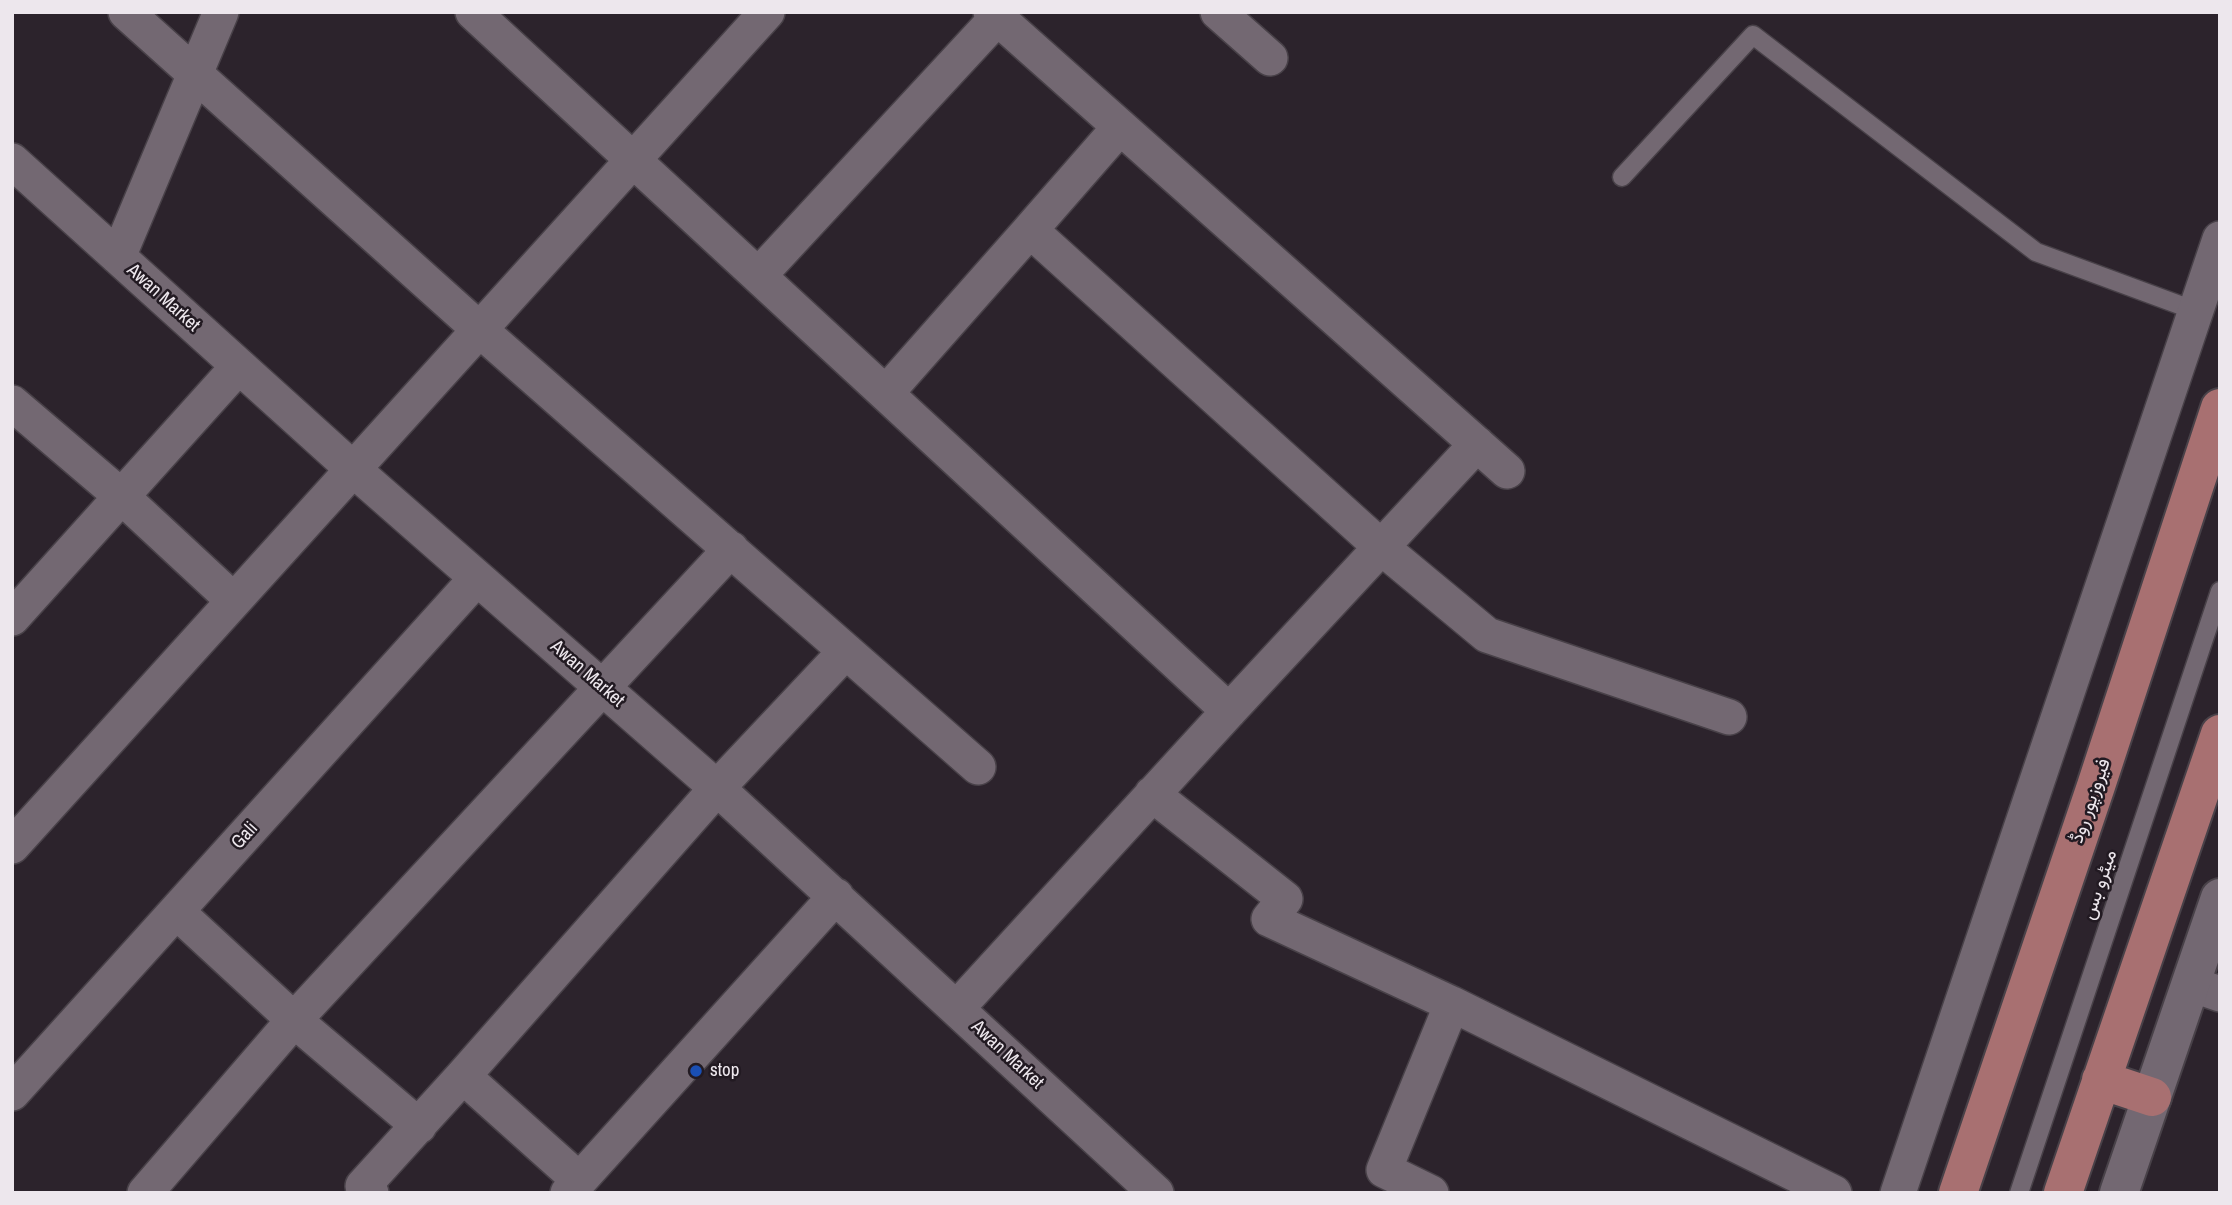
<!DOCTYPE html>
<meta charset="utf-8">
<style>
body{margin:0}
#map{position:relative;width:2232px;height:1205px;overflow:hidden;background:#2c232c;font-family:"Archivo Narrow",sans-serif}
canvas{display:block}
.frame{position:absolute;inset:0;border:14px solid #ede7ed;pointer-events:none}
</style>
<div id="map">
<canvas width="2232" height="1205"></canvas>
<div class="frame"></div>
</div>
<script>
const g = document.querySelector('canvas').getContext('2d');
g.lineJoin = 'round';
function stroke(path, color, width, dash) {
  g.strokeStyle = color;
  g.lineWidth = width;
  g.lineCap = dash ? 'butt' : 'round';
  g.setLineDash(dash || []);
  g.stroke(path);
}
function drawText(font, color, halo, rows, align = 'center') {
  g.font = font + ' "Archivo Narrow",Vazirmatn,sans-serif';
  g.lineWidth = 5;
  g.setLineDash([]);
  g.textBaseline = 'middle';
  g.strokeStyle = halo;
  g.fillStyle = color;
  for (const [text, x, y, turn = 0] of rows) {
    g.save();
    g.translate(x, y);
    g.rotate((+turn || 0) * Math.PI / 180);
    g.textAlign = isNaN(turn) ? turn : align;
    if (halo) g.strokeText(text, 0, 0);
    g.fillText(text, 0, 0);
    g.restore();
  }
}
const lane = new Path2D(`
 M1622 177 1753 35 2036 252 2196 311
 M2019 1193 2220 591`);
const street = new Path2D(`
 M126 12 480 330 978 767
 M473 12 1229 711
 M991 12 1507 471
 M1218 12 1270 58
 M1120 127 1030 230 1381 547 1487 635 1729 717
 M12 161 354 470 717 788 1156 1193
 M118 257 221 12
 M759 275 997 18
 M886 393 1030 230
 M12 403 121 496 233 600
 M12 618 238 367
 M1152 794 1285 899 1269 919 1452 1004 1834 1193
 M12 846 767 12
 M177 912 294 1020 419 1126
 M2191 984 2220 994
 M957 1008 1229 711 1477 444
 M463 1076 579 1180
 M12 1093 477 578
 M145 1193 294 1020 731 549
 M371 1193 363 1186 463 1076 717 788 846 651
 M568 1193 836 896
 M1431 1193 1384 1170 1452 1004
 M1898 1193 2220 239`);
const secondary = new Path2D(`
 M2119 1193 2220 898`);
const primary = new Path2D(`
 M2101 1080 2152 1097
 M1958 1193 2096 786 2220 408
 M2063 1193 2220 734`);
stroke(lane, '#484148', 21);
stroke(street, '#484148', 38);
stroke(secondary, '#484148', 42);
stroke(primary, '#484148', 42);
stroke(lane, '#736872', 18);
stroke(street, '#736872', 35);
stroke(secondary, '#736872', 38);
stroke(primary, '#a87071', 38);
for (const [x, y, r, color] of [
 [696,1071,7,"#1a4fb4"]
]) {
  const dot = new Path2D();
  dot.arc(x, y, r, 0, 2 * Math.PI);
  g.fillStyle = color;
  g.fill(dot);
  stroke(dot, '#221a22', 2.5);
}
drawText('19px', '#ede7ed', '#221a22', [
 ["Awan Market",163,298,42],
 ["Awan Market",587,674,41],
 ["فیروزپور روڈ",2091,801,-71],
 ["Gali",245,836,-48],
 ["میٹرو بس",2100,885,-71],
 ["Awan Market",1007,1055,43]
]);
drawText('19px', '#ede7ed', '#221a22', [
 ["stop",710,1071]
], 'left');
</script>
